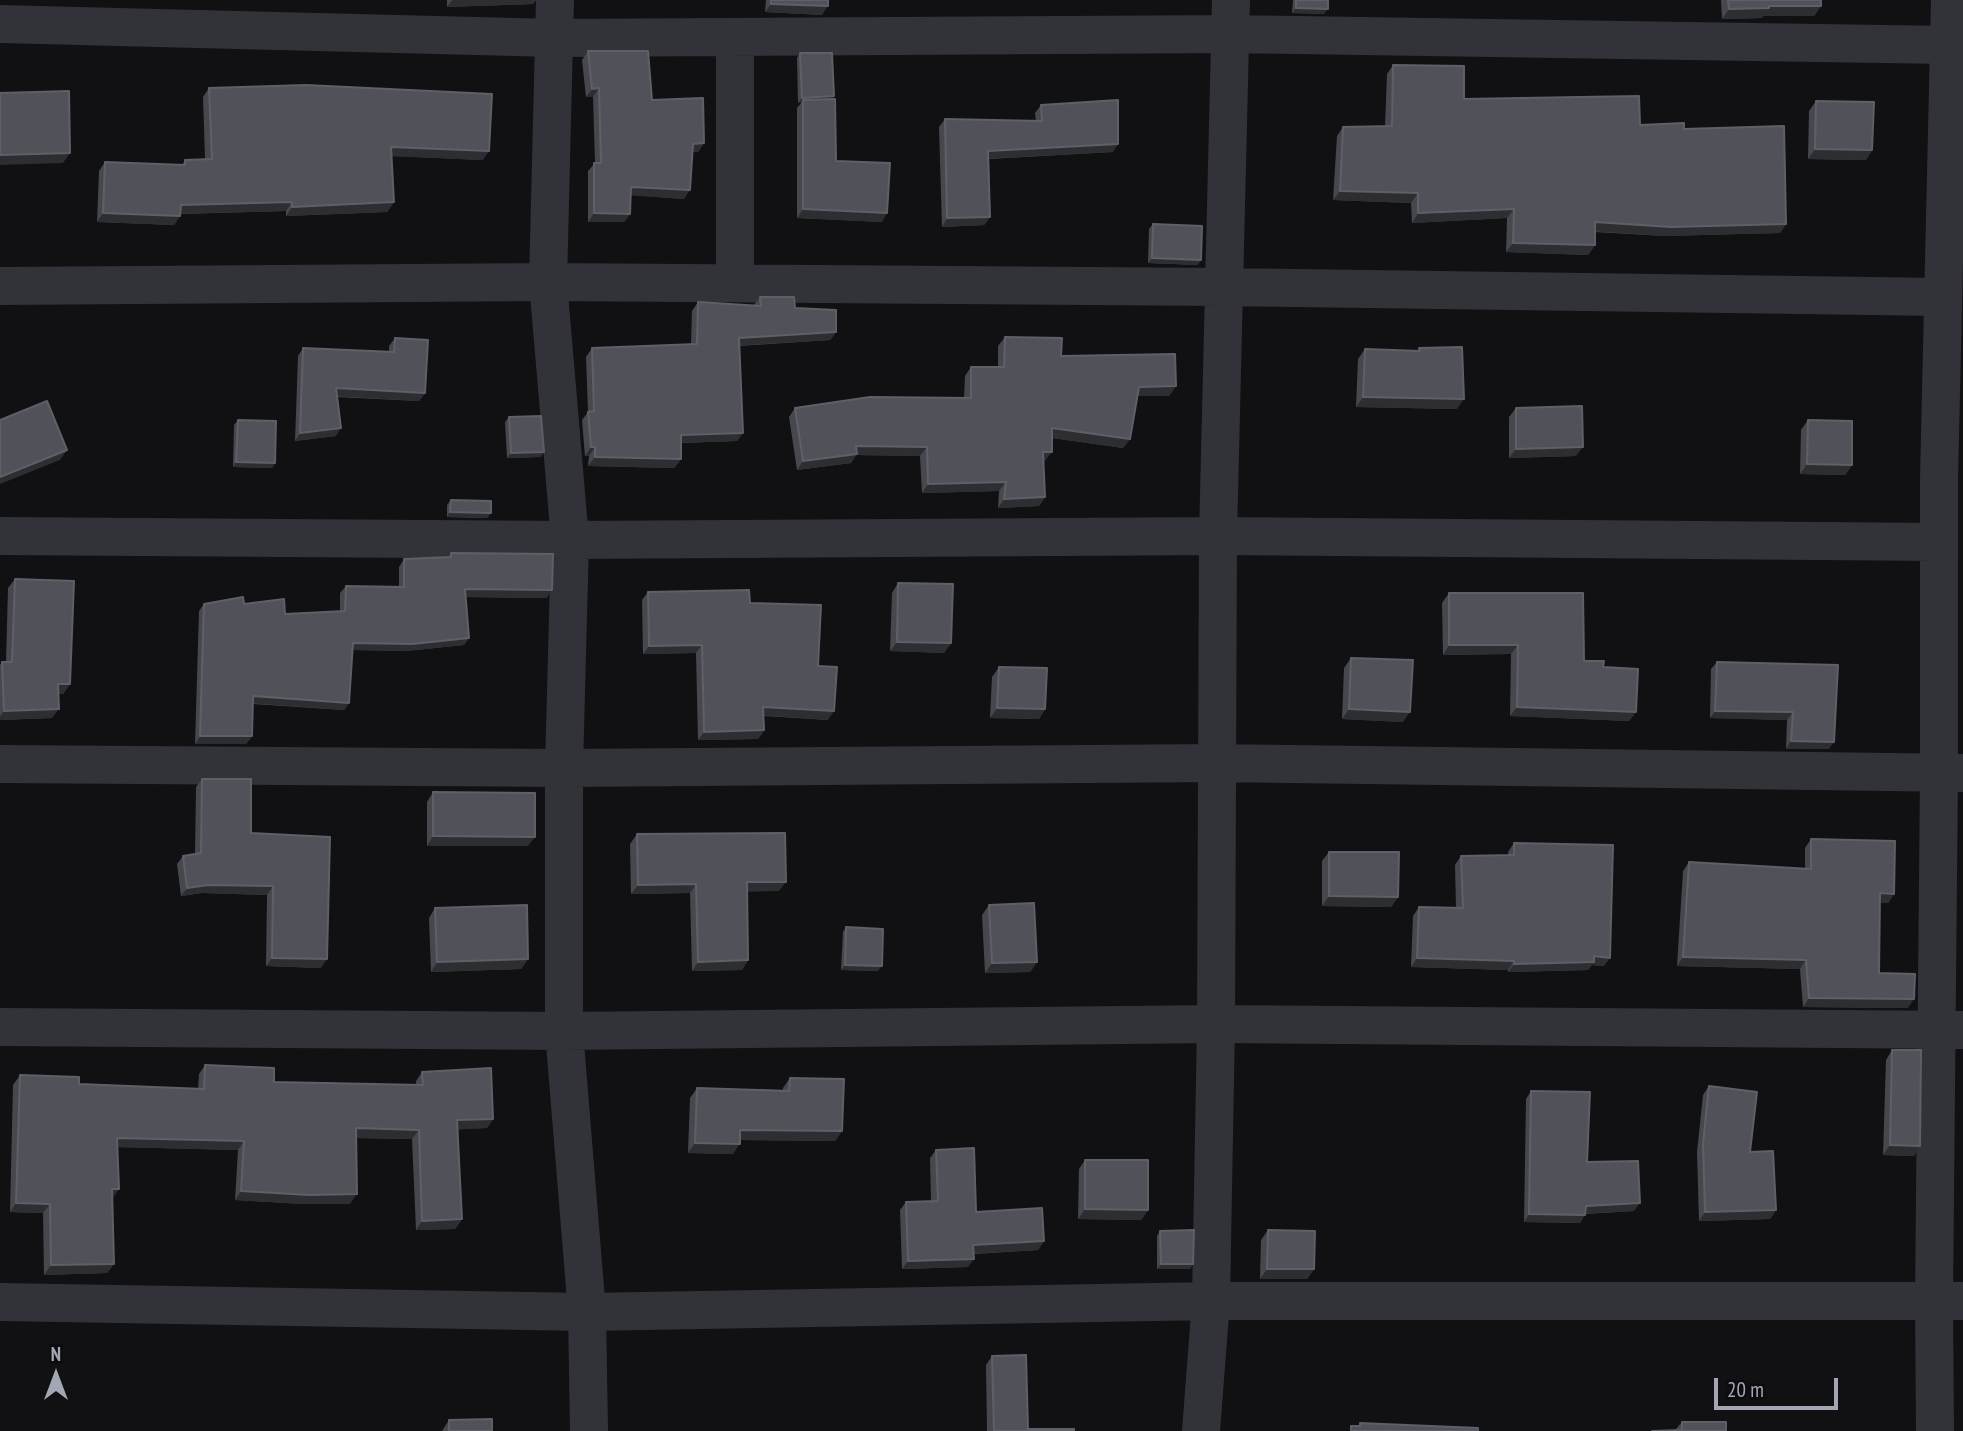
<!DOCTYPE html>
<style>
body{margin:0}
#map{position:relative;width:1963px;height:1431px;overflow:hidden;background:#111113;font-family:"PT Sans Narrow",sans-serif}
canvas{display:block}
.north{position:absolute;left:21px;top:1340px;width:70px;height:70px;-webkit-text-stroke:5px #0c0c0e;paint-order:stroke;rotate:0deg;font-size:19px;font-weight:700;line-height:28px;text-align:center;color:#a3a7b3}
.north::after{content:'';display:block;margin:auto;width:24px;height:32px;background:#a3a7b3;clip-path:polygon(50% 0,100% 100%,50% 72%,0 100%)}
.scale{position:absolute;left:1714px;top:1378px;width:124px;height:32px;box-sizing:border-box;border:4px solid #a3a7b3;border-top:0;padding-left:9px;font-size:21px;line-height:24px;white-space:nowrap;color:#a3a7b3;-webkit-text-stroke:5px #0c0c0e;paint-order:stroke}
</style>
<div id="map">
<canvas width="1963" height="1431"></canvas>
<div class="north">N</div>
<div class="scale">20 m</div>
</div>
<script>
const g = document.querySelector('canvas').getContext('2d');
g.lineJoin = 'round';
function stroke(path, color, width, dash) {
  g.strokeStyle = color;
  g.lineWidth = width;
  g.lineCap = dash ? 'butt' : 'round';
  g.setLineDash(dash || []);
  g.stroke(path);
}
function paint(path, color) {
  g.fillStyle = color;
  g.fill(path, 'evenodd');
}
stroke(new Path2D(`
 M555 0 548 282 570 540 564 768V1031L587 1312 589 1431
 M0 24 555 38 1231 34 1949 45
 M735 37V283
 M0 286 548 282 1224 287 1943 297
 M0 536 570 540 1218 536 1939 542
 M0 764 564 768 1216 763 1963 773
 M0 1027 564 1031 1216 1024 1963 1030
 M0 1302 587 1312 1211 1301H1963
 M1201 1431 1211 1301 1216 1024 1218 536 1231 0
 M1935 1431 1934 1301 1939 773V480L1950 0`), '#323338', 38);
paint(new Path2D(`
 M447 0H536L533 4 447 7Z
 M766 0H828L822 15 765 12Z
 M1293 0H1328L1324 14 1292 13Z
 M1721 0H1821V6L1814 16H1763L1762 18 1722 19Z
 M588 51 652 100 704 143 698 152H692L684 199 631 195 630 214 624 222H588V171L595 163 593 97H586L582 60Z
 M800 53 834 96 832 99 836 161 882 222 797 218V108L801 103H798L797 58Z
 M1393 65 1464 99 1640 125 1684 129 1786 224 1780 233 1664 236 1595 232V245L1588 255 1506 252 1507 218 1412 223 1411 203 1333 200 1337 136 1343 127 1385 126 1387 74Z
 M209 88 483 160 392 156 394 202 387 212 286 216V211L181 214 174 225 97 222 99 171 105 162 182 165 185 160 205 159 203 97Z
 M1816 101 1872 150 1866 160 1808 159 1809 111Z
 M1041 105 1113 152 989 159 990 217 984 225 942 227 939 127 945 119 1036 121 1035 113Z
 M1153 224 1198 265 1148 263 1149 229Z
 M760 297 795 308 836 332 830 340 739 346 743 433 737 441 681 443V459L674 468 588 466 589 456H585L582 420 588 412 586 357 592 348 691 344 692 311 698 302 754 305Z
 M1005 337 1061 356 1176 386 1169 396H1137L1130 439 1123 448 1052 438 1045 461H1043L1045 497 1039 506 998 508 999 491 922 493 920 456 856 455 851 463 797 470 789 417 795 408 964 398 965 376 971 367H998V346Z
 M395 338 425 393 419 401 337 397 336 436 295 441 298 356 303 348 389 352V346Z
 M1419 348 1457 409 1356 407 1358 359 1365 349 1417 351Z
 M1516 408 1576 456 1509 458V417Z
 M509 417 541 457 507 458 505 422Z
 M238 420 275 463 272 468 233 467 234 425Z
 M1808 420 1852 465 1845 475 1800 474 1801 430Z
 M451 500 491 513 487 518 447 517V505Z
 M451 553 547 598 465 597 469 638 464 645 406 651 352 650 349 703 344 710 253 704 252 736 246 744H195L199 611 204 604H244L285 614 340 611V593L346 586 399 587V567L404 559 449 557Z
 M15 579 70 684 63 694H59L52 718 0 720V665L2 662H6L8 588Z
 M898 583 951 643 944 653 890 651 892 593Z
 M648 592 750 603 818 666 828 720 764 716V730L758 739 698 740 696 653 643 654 642 600Z
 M1449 593 1584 661 1636 712 1629 721 1510 716 1511 654 1443 655 1442 603Z
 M1351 658 1403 722 1342 719 1344 668Z
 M1717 662 1838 665 1829 749H1786L1787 720 1710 718 1711 669Z
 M999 667 1045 709 1039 719 990 718 992 677Z
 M202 779 251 833 321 968 266 966 267 895 202 893 181 896 177 864 183 856 195 854 196 787Z
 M433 792 528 846H427V802Z
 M637 834 779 891H747L748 960 742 970 692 971 690 893 631 894 630 844Z
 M1811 839 1894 894 1888 903 1880 902 1879 973 1908 1008 1803 1007 1800 969 1677 966 1683 871 1689 862 1805 869V848Z
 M1514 843 1604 966 1592 965 1588 970 1508 972V970L1411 967 1413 916 1419 907 1456 908 1455 865 1461 856 1508 855V852Z
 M1329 852 1398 897 1391 907 1322 906V861Z
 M989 905 1037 962 1030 972 985 973 982 915Z
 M435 908 528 959 521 969 431 972 429 918Z
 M846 927 878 971 841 970 843 932Z
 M1892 1050 1920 1146 1914 1156 1883 1155 1886 1060Z
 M205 1065 274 1082 416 1085V1081L422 1072 493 1119 487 1128 458 1129 462 1219 455 1229 416 1230 412 1139 356 1138 350 1204H303L235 1200 238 1150 118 1147 112 1198 114 1264 107 1273 44 1275 43 1213 10 1212 13 1085 20 1075 79 1084 198 1089 199 1074Z
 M790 1078 842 1131 835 1141 740 1140 733 1154 688 1153 690 1098 697 1088 783 1090V1088Z
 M1709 1086 1750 1152 1776 1210 1770 1219 1699 1221 1697 1152 1703 1095Z
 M1531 1091 1587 1162 1634 1211 1585 1214 1580 1223 1524 1222 1526 1099Z
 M936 1150 976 1212 1044 1241 1038 1250 974 1254 968 1267 902 1269 900 1210 906 1202 931 1201 930 1158Z
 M1085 1160 1148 1210 1141 1220 1078 1219 1079 1169Z
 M1268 1230 1314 1269 1307 1279H1260L1261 1240Z
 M1160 1231 1193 1264 1190 1269H1157V1236Z
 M992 1356 1028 1429 1074 1431H987L986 1365Z
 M449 1420 492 1431H442Z
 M1682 1422 1726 1431 1675 1430Z`), '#47484e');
paint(new Path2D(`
 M452 0H536L533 4 447 7Z
 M771 4 828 6 822 15 765 12Z
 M1769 6H1821L1814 16H1763L1762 18 1722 19 1729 9Z
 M1296 8 1328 9 1324 14 1292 13Z
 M599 88 593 97H586L592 89Z
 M834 96 830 101 803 100 801 103H798L802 98Z
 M704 143 698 152H687L693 144Z
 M1118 144 1113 152 982 159 988 151Z
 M391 147 489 151 483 160 385 156Z
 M1815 149 1872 150 1866 160 1808 159Z
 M70 153 63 163 0 165V155Z
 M631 187 690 190 684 199 625 195Z
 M1340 191 1418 193 1411 203 1333 200Z
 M292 202 286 211 175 214 181 205Z
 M394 202 387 212 286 216 292 207Z
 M803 209 887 213 882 222 797 218Z
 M1514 209 1507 218 1412 223 1418 213Z
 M103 213 180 216 174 225 97 222Z
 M594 213 630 214 624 222H588Z
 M990 217 984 225 942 227 947 218Z
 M1595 222 1786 224 1780 233 1664 236 1589 231Z
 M1513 243 1595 245 1588 255 1506 252Z
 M1152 258 1201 260 1198 265 1148 263Z
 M836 332 830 340 732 346 739 338Z
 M1176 386 1169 396H1133L1139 387Z
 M336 388 425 393 419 401 331 396Z
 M1363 397 1464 399 1457 409 1356 407Z
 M341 428 336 436 295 441 300 433Z
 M1052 428 1130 439 1123 448 1046 437Z
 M743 433 737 441 675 443 681 435Z
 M856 446 927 447 920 456 856 455 851 463 797 470 803 461Z
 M591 447H595L589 456H585Z
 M1583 447 1576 456 1509 458 1516 449Z
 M67 450 60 460 0 484V477Z
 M544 452 541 457 507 458 511 453Z
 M1043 452H1052L1045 461H1036Z
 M595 457 681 459 674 468 588 466Z
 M236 462 275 463 272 468 233 467Z
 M1807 464 1852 465 1845 475 1800 474Z
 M1006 482 999 491 922 493 928 484Z
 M1045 497 1039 506 998 508 1004 499Z
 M450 512 491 513 487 518 447 517Z
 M465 589 552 590 547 598 459 597Z
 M469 638 464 645 406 651 348 650 353 643Z
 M897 642 951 643 944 653 890 651Z
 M702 645 696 653 643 654 649 646Z
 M1449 645H1518L1511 654 1443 655Z
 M58 684H70L63 694 51 693Z
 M253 696 349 703 344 710 248 703Z
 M763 707 834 711 828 720 757 715Z
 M1517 707 1636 712 1629 721 1510 716Z
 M997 708 1045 709 1039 719 990 718Z
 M59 709 52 718 0 720V716L4 711Z
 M1349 709 1410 712 1403 722 1342 719Z
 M1715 711 1793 712 1787 720 1710 718Z
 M764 730 758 739 698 740 704 732Z
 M200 736H252L246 744H195Z
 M1791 741 1834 742 1829 749H1786Z
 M433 836 535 837 528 846H427Z
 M747 882H786L779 891 740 892Z
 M696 884 690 893 631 894 638 885Z
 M208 885 273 886 267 895 202 893 181 896 187 888Z
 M1880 893 1894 894 1888 903 1874 902Z
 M1329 896 1398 897 1391 907 1322 906Z
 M1594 956 1610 958 1604 966 1592 965 1588 970 1508 972 1514 964Z
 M1683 957 1806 960 1800 969 1677 966Z
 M272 958 327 959 321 968 266 966Z
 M1417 958 1514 961 1508 970 1411 967Z
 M528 959 521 969 431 972 437 962Z
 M748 960 742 970 692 971 698 962Z
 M1037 962 1030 972 985 973 992 963Z
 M845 965 882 966 878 971 841 970Z
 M1809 998 1914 999 1908 1008 1803 1007Z
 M493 1119 487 1128 451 1130 457 1120Z
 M356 1128 419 1130 412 1139 349 1138Z
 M740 1130 842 1131 835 1141 734 1140Z
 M117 1138 244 1141 238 1150 111 1147Z
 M695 1143 740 1144 733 1154 688 1153Z
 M1890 1145 1920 1146 1914 1156 1883 1155Z
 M112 1189H119L113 1198Z
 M241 1191 357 1194 350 1204H303L235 1200Z
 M16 1203 50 1204 43 1213 10 1212Z
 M1640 1203 1634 1211 1580 1214 1586 1206Z
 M1085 1209 1148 1210 1141 1220 1078 1219Z
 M1776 1210 1770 1219 1699 1221 1705 1212Z
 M1529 1214 1585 1215 1580 1223 1524 1222Z
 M462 1219 455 1229 416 1230 422 1221Z
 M1044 1241 1038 1250 967 1254 973 1245Z
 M974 1259 968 1267 902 1269 908 1261Z
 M114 1264 107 1273 44 1275 51 1265Z
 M1161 1264H1193L1190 1269H1157Z
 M1267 1269H1314L1307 1279H1260Z`), '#2d2e32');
const building = new Path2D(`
 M771 0H828V6L771 4Z
 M1296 0H1328V9L1296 8Z
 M1728 0H1821V6H1769V8L1729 9Z
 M588 51H648L652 100 703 98 704 143 693 144 690 190 631 187 630 214 594 213V163H601L599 88 592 89Z
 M800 53H832L834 96 802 98Z
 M1393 65 1464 66V99L1639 96 1640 125 1684 123V129L1784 126 1786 224 1671 227 1595 222V245L1513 243 1514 209 1418 213V193L1340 191 1343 127 1392 126Z
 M306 85 492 94 489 151 391 147 394 202 292 207V202L181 205 180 216 103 213 105 162 185 165V160L212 159 209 88Z
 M69 91 70 153 0 155V93Z
 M835 99 836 161 890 163 887 213 803 209V100Z
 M1118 100V144L988 151 990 217 947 218 945 119 1042 121 1041 105Z
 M1816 101 1874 102 1872 150 1815 149Z
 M1153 224 1202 226 1201 260 1152 258Z
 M760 297H794L795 308 836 310V332L739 338 743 433 681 435V459L595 457V447H591L588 412 594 411 592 348 697 344 698 302 761 306Z
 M1005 337 1062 338 1061 356 1175 354 1176 386 1139 387 1130 439 1052 428V452H1043L1045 497 1004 499 1006 482 928 484 927 447 856 446 857 454 803 461 795 408 870 397 971 398V367H1004Z
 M395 338 428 340 425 393 336 388 341 428 300 433 303 348 394 352Z
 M1462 347 1464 399 1363 397 1365 349 1420 351 1419 348Z
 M47 401 67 450 0 477V420Z
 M1582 406 1583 447 1516 449V408Z
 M541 416 544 452 511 453 509 417Z
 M238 420 276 421 275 463 236 462Z
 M1808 420 1852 421V465L1807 464Z
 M451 500 491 501V513L450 512Z
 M451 553 553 554 552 590 465 589 469 638 412 644 353 643 349 703 253 696 252 736H200L204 604 243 597 244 604 284 599 285 614 345 611 346 586 404 587V559L451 557Z
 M15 579 74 581 70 684H58L59 709 4 711 2 662H12Z
 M898 583 953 584 951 643 897 642Z
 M749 590 750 603 821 605 818 666 837 667 834 711 763 707 764 730 704 732 702 645 649 646 648 592Z
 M1449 593H1583L1584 661H1604L1603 667 1638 669 1636 712 1517 707 1518 645H1449Z
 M1351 658 1413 660 1410 712 1349 709Z
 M1717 662 1838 665 1834 742 1791 741 1793 712 1715 711Z
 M999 667 1047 668 1045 709 997 708Z
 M202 779H251V833L330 837 327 959 272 958 273 886 208 885 187 888 183 856 201 853Z
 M433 792 535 793V837L433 836Z
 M785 833 786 882H747L748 960 698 962 696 884 638 885 637 834Z
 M1811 839 1895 841 1894 894 1880 893 1879 973 1915 974 1914 999 1809 998 1806 960 1683 957 1689 862 1811 869Z
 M1514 843 1613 845 1610 958 1594 956V962L1514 964V961L1417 958 1419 907 1463 908 1461 856 1514 855Z
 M1329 852H1399L1398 897 1329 896Z
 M1034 903 1037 962 992 963 989 905Z
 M527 905 528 959 437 962 435 908Z
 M846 927 883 929 882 966 845 965Z
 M1892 1050H1921L1920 1146 1890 1145Z
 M205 1065 274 1068V1082L423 1085 422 1072 491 1068 493 1119 457 1120 462 1219 422 1221 419 1130 356 1128 357 1194 309 1195 241 1191 244 1141 117 1138 119 1189H112L114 1264 51 1265 50 1204 16 1203 20 1075 79 1077V1084L204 1089Z
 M790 1078 844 1079 842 1131 740 1130V1144L695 1143 697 1088 789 1091Z
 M1709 1086 1757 1092 1750 1152 1773 1151 1776 1210 1705 1212 1703 1144Z
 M1531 1091 1590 1092 1587 1162 1638 1161 1640 1203 1586 1206 1585 1215 1529 1214Z
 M974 1148 976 1212 1042 1208 1044 1241 973 1245 974 1259 908 1261 906 1202 938 1201 936 1150Z
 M1085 1160H1148V1210L1085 1209Z
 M1194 1230 1193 1264H1161L1160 1231Z
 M1268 1230 1315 1231 1314 1269H1267Z
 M1026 1355 1028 1429H1074V1431H994L992 1356Z
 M492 1419V1431H449V1420Z
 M1682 1422H1726V1431H1652L1682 1430Z
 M1360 1423 1478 1428V1431H1351V1426H1360Z`);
paint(building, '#515259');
stroke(building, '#5e6067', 2);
</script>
